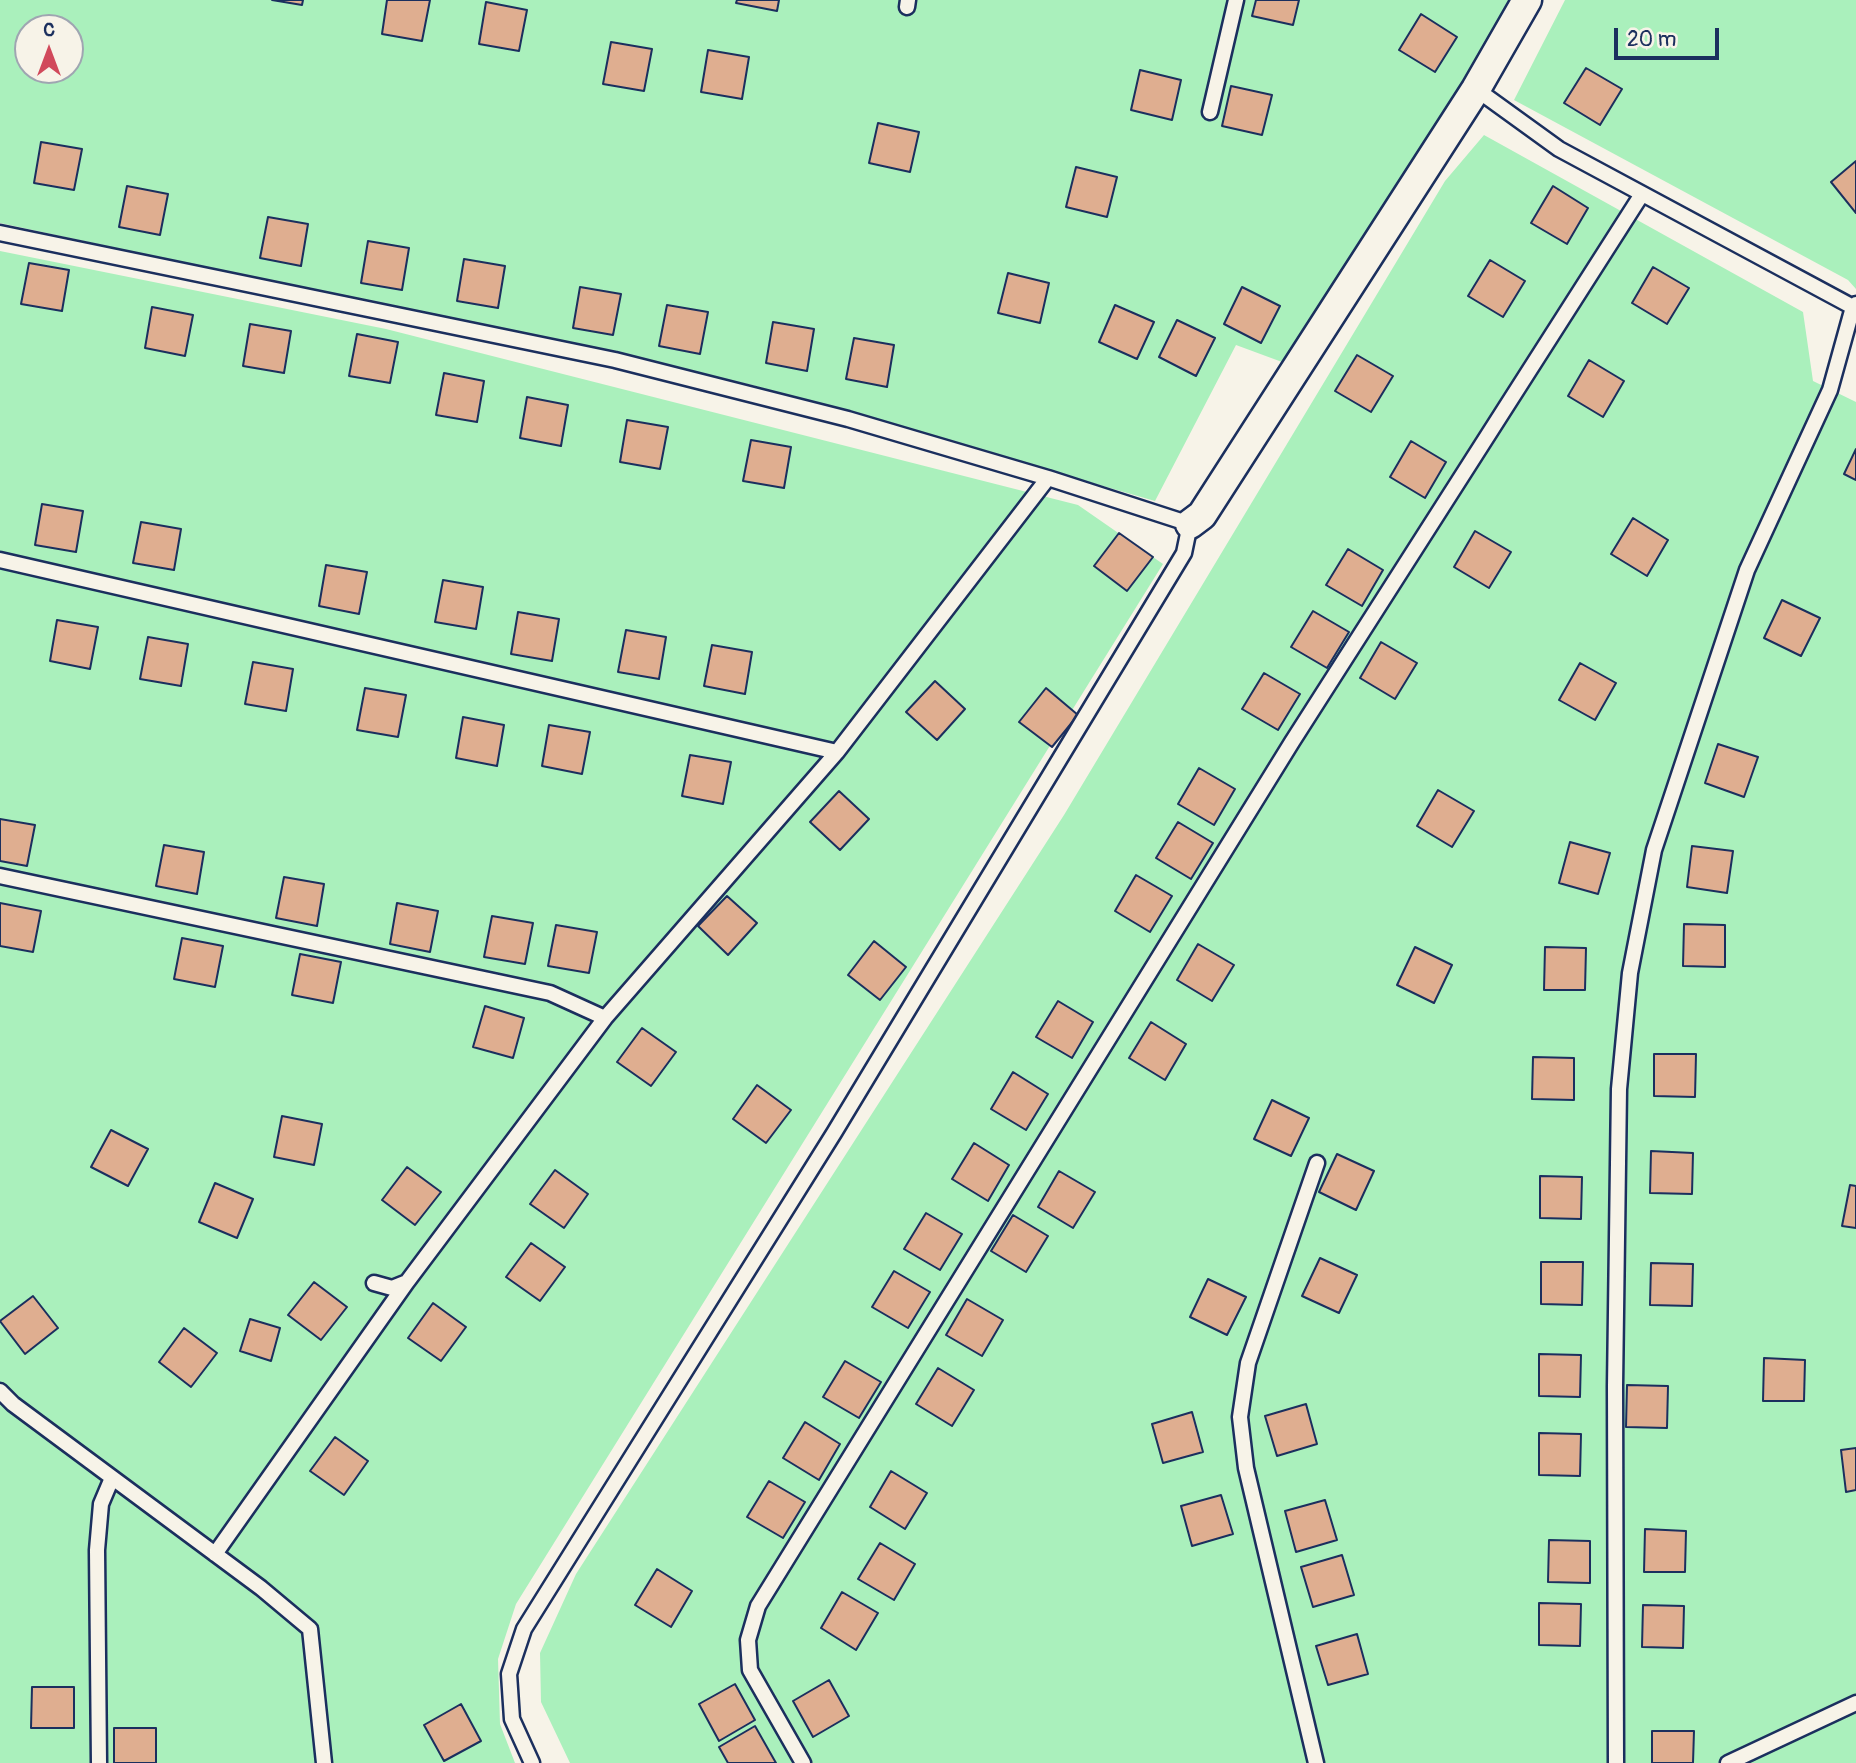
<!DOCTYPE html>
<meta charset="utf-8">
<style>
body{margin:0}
#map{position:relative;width:1856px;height:1763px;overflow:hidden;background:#f7f3e8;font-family:Pangolin,sans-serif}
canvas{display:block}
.north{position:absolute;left:14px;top:14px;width:70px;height:70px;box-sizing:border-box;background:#f7f3e8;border:2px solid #9fa5b1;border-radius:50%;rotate:0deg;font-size:19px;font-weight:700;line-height:28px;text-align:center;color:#1b2f5e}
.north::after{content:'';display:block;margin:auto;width:24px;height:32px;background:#d1495b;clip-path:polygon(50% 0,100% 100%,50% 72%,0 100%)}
.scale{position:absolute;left:1614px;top:28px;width:105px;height:32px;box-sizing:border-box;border:4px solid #1b2f5e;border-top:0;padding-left:9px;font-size:21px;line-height:24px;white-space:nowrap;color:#1b2f5e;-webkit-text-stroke:5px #f7f3e8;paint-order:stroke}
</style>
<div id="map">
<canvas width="1856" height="1763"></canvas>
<div class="north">С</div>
<div class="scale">20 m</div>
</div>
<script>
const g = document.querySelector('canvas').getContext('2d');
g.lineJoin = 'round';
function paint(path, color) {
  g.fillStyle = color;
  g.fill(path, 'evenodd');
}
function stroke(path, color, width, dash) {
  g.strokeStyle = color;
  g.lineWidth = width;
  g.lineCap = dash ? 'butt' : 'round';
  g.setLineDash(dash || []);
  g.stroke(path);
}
paint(new Path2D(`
 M0 0H1510L1479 59 1282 362 1236 345 1155 501 752 385 0 223ZM28 28H70V70H28Z
 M1565 0H1856V289L1848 280 1514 100Z
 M1484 135 1803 312 1813 381 1856 402V1763H570L541 1702 540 1653 576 1574 1064 815 1445 181Z
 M0 251 386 329 1078 505 1163 564 516 1604 498 1659 500 1724 515 1763H0Z`), '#aaf0bc');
const building = new Path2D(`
 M272 0H303L302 5Z
 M387 0H430L422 41 382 34Z
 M737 0H779L777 11 736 3Z
 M1256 0H1299L1293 25 1252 16Z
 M486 2 527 10 519 51 479 44Z
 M1421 14 1457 37 1435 72 1399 50Z
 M611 42 652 49 644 91 603 84Z
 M708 50 749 57 742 99 701 92Z
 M1586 68 1622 89 1600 125 1564 103Z
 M1140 70 1181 80 1172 120 1131 110Z
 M1231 86 1272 95 1262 135 1222 126Z
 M878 123 919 132 910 172 869 163Z
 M41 142 82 149 74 190 34 183Z
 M1856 161V213L1831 182Z
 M1076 167 1117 177 1107 217 1066 207Z
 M127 186 168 194 160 235 119 227Z
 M1553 186 1588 208 1567 244 1531 223Z
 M268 217 308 224 301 266 260 258Z
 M368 241 409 248 402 290 361 283Z
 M464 259 505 266 498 308 457 301Z
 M1490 260 1525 281 1503 317 1468 296Z
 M29 263 69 270 62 311 21 304Z
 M1653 267 1689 288 1667 324 1632 303Z
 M1008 273 1049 283 1040 323 998 313Z
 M580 287 621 294 613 335 573 328Z
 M1242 287 1280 306 1261 343 1224 324Z
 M667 305 708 312 700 354 659 346Z
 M1115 305 1154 322 1137 359 1099 342Z
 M152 307 193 315 185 356 145 348Z
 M1177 320 1215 338 1196 376 1159 357Z
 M773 322 814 329 807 371 766 363Z
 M250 324 291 331 284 373 243 366Z
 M357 334 398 342 390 383 349 376Z
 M854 338 894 345 887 387 846 379Z
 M1357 355 1393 376 1371 412 1335 391Z
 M1589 360 1624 381 1603 417 1568 396Z
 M444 373 484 381 477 422 436 415Z
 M527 397 568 405 561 446 520 438Z
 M627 420 668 427 660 469 620 462Z
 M751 440 791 447 784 488 743 481Z
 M1411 441 1446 462 1425 498 1390 477Z
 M1856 449V480L1844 474Z
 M42 504 83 511 76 552 35 545Z
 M1633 518 1668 540 1647 576 1611 554Z
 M141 522 181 529 174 570 133 563Z
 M1475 531 1511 552 1489 588 1454 567Z
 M1119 533 1153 557 1127 591 1094 566Z
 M1348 549 1383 570 1362 606 1326 585Z
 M326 565 367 572 359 614 319 606Z
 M443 580 483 587 476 629 435 622Z
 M1782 600 1820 618 1801 656 1764 638Z
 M1313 611 1349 632 1327 668 1291 647Z
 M518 612 559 619 552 661 511 654Z
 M57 620 98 627 90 669 50 661Z
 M626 630 666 637 659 679 618 672Z
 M148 637 188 644 181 686 140 679Z
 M1381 642 1417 663 1395 699 1360 678Z
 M712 645 752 652 745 694 704 686Z
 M253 662 293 669 286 711 245 704Z
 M1580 663 1616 683 1595 720 1559 700Z
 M1264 673 1300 694 1278 730 1242 709Z
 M935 681 965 709 937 740 906 712Z
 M365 688 406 695 398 737 357 730Z
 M1046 688 1078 715 1052 747 1019 722Z
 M463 717 504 725 497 766 456 758Z
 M549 725 590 732 582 774 542 766Z
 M1718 744 1758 757 1744 797 1705 783Z
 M690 755 731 762 723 804 682 796Z
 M1199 768 1235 789 1214 825 1178 804Z
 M1438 790 1474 811 1452 847 1417 826Z
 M839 791 869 819 840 850 810 822Z
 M0 819 35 825 27 866 0 861Z
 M1178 822 1213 843 1191 879 1156 858Z
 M1570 842 1610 853 1598 894 1559 883Z
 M164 845 204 852 197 894 156 886Z
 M1692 846 1733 851 1727 893 1687 887Z
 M1136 875 1172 896 1150 932 1115 911Z
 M284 877 324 884 317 926 276 918Z
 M727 896 757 923 728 955 698 926Z
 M0 903 41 911 33 952 0 946Z
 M397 903 438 911 430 952 390 944Z
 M492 916 533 923 525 964 484 957Z
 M1684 924 1725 925V967L1683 966Z
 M556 925 597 932 589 973 548 966Z
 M182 938 223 946 215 987 174 979Z
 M874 941 906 967 880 1000 848 975Z
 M1198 944 1234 965 1212 1001 1177 980Z
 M1415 947 1452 965 1434 1003 1397 985Z
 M1545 947 1586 948 1585 990H1544Z
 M300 954 341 962 333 1003 292 995Z
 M1058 1001 1093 1022 1072 1058 1036 1037Z
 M485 1006 524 1018 513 1058 473 1047Z
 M1151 1022 1186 1044 1165 1080 1129 1058Z
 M642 1028 676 1052 651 1086 617 1062Z
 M1654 1054H1696L1695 1097 1654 1096Z
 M1533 1057 1574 1058V1100L1532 1099Z
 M1013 1072 1048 1094 1026 1130 991 1109Z
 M757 1085 791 1110 766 1143 733 1119Z
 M1272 1100 1309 1118 1291 1156 1254 1139Z
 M282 1116 322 1124 314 1165 274 1157Z
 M111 1130 148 1149 128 1186 91 1167Z
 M974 1143 1009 1165 988 1201 952 1179Z
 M1651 1151 1693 1153 1692 1194 1650 1193Z
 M1337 1154 1374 1171 1356 1210 1319 1192Z
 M407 1167 441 1192 415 1225 382 1200Z
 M555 1170 588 1194 564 1228 530 1204Z
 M1059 1171 1095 1192 1073 1228 1038 1207Z
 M1540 1176 1582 1177 1581 1219 1540 1218Z
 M215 1183 253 1199 237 1238 199 1222Z
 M1850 1185 1856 1186V1228L1842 1226Z
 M926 1213 962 1234 940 1270 904 1249Z
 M1013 1215 1048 1236 1026 1272 991 1251Z
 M531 1243 565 1267 540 1301 506 1277Z
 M1320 1258 1357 1275 1339 1313 1302 1296Z
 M1541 1262H1583L1582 1305 1541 1304Z
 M1651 1263 1693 1264 1692 1306 1650 1305Z
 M894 1271 930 1292 908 1328 872 1307Z
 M1208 1279 1246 1297 1227 1335 1190 1317Z
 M314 1282 347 1307 321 1340 288 1315Z
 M33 1296 58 1328 25 1354 0 1321Z
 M967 1299 1003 1320 982 1356 946 1335Z
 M433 1303 466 1327 441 1361 408 1338Z
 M250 1319 280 1328 271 1361 240 1351Z
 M184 1328 217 1353 191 1387 159 1362Z
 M1539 1354 1581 1355 1580 1397 1539 1396Z
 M1764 1358 1805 1360 1804 1401H1763Z
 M845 1361 881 1382 859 1418 823 1397Z
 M938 1368 974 1390 952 1426 916 1404Z
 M1627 1385 1668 1386 1667 1428 1626 1427Z
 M1306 1404 1317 1444 1277 1456 1265 1416Z
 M1192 1412 1203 1452 1163 1463 1152 1424Z
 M805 1422 840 1444 819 1480 783 1458Z
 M1539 1433 1581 1434 1580 1476 1539 1475Z
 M335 1437 368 1461 344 1495 310 1471Z
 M1856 1448V1490L1846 1492 1841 1450Z
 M891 1471 927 1493 905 1529 870 1507Z
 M769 1481 805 1502 783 1538 747 1517Z
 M1221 1495 1233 1534 1192 1546 1181 1506Z
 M1325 1500 1337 1540 1296 1552 1285 1511Z
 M1645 1529 1686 1531 1685 1572H1644Z
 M1549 1540 1590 1541V1583L1548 1582Z
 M880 1543 915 1564 894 1600 858 1579Z
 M1342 1555 1354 1595 1313 1607 1301 1567Z
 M657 1569 692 1591 671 1627 635 1605Z
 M842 1592 878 1613 856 1650 821 1628Z
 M1539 1603 1581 1604 1580 1646 1539 1645Z
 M1643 1605 1684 1606 1683 1648 1642 1647Z
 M1357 1634 1368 1674 1328 1685 1316 1646Z
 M829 1680 849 1716 813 1737 793 1701Z
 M735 1684 755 1720 719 1741 699 1704Z
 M32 1687H74V1728H31Z
 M461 1704 481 1741 444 1761 424 1725Z
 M755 1726 776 1763H728L719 1747Z
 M114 1728H156V1763H114Z
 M1652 1731H1694L1693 1763H1652Z`);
paint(building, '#dfae90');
stroke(building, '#1b2f5e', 2);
const lane = new Path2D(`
 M907 7 908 0
 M1476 89 1559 149 1853 307 1856 312
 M1210 112 1236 0
 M0 233 615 360 848 419 1048 478 1190 524 1184 553 834 1133 524 1629 509 1674 512 1719 532 1763
 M0 560 837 752
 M0 876 550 993 605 1018
 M374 1283 392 1288 407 1282 605 1018 837 752 1048 478
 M0 1391 13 1404 261 1588 310 1629 324 1763
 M215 1554 407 1282
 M99 1763 97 1550 101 1504 112 1478
 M803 1763 750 1670 748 1640 758 1606 1292 742 1642 194
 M1316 1763 1246 1468 1240 1417 1248 1363 1317 1163
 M1616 1763 1615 1386 1619 1089 1630 973 1654 850 1747 570 1830 390 1853 307 1856 304
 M1728 1763 1856 1703`);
const street = new Path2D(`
 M1190 524 1202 515 1476 89 1527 0`);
stroke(lane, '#1b2f5e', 19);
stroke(street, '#1b2f5e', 33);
stroke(lane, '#f7f3e8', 14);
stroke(street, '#f7f3e8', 28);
</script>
